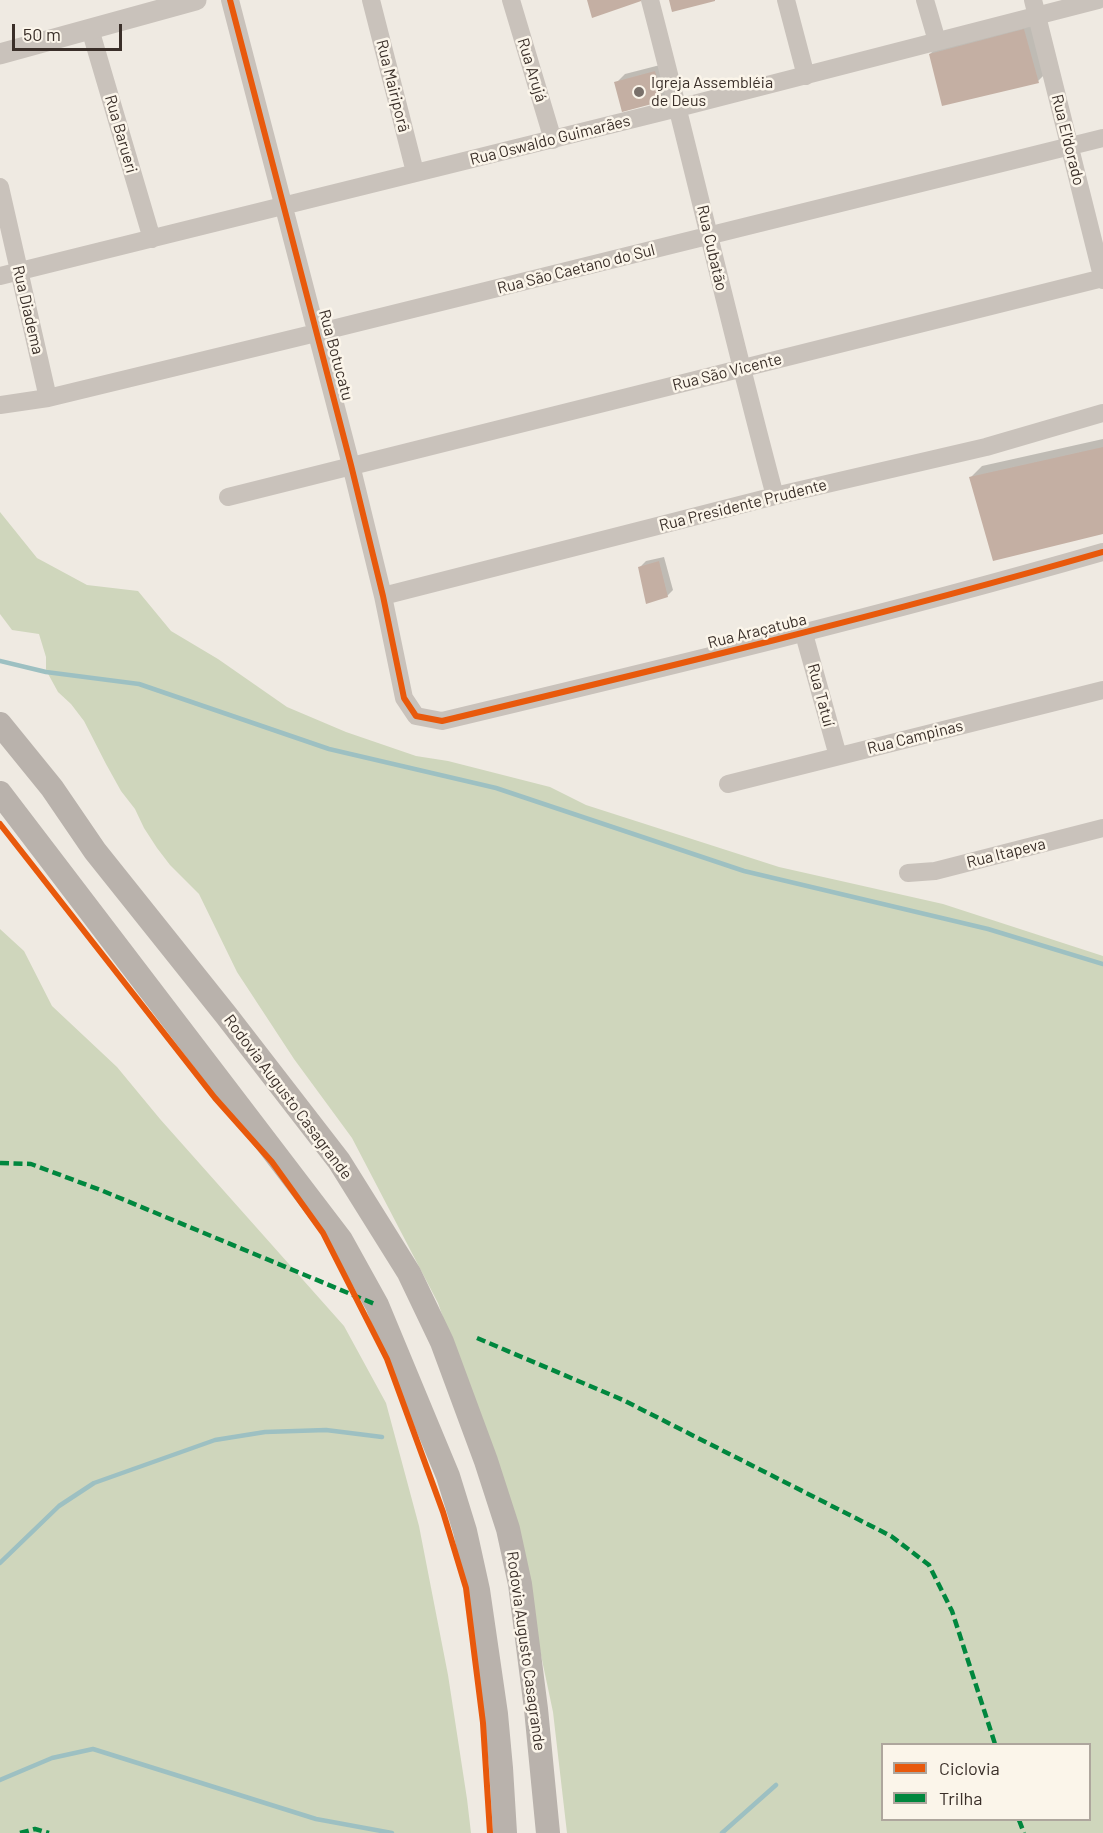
<!DOCTYPE html>
<meta charset="utf-8">
<style>
body{margin:0}
#map{position:relative;width:1103px;height:1833px;overflow:hidden;background:#efeae2;font-family:Barlow,sans-serif}
canvas{display:block}
.legend{position:absolute;left:881px;top:1743px;width:210px;height:78px;box-sizing:border-box;background:#fbf5ea;border:2px solid #aea69d;margin:0;padding:8px 10px;list-style:none;font-size:18px;color:#3a2f29}
.legend li{display:flex;align-items:center;gap:12px;height:30px}
.legend b{width:30px;border:2px solid #aea69d}
.scale{position:absolute;left:12px;top:24px;width:110px;height:27px;box-sizing:border-box;border:3px solid #3a2f29;border-top:0;padding-left:8px;font-size:18px;line-height:21px;white-space:nowrap;color:#3a2f29;-webkit-text-stroke:4px #fbf5ea;paint-order:stroke}
</style>
<div id="map">
<canvas width="1103" height="1833"></canvas>
<ul class="legend">
<li><b style="height:8px;background:#e8590c"></b>Ciclovia</li>
<li><b style="height:8px;background:#00873e"></b>Trilha</li>
</ul>
<div class="scale">50 m</div>
</div>
<script>
const g = document.querySelector('canvas').getContext('2d');
g.lineJoin = 'round';
function paint(path, color) {
  g.fillStyle = color;
  g.fill(path, 'evenodd');
}
function stroke(path, color, width, dash) {
  g.strokeStyle = color;
  g.lineWidth = width;
  g.lineCap = dash ? 'butt' : 'round';
  g.setLineDash(dash || []);
  g.stroke(path);
}
function drawText(font, color, halo, rows, align = 'center') {
  g.font = font + ' Barlow,sans-serif';
  g.lineWidth = 5;
  g.setLineDash([]);
  g.textBaseline = 'middle';
  g.strokeStyle = halo;
  g.fillStyle = color;
  for (const [text, x, y, turn = 0] of rows) {
    g.save();
    g.translate(x, y);
    g.rotate((+turn || 0) * Math.PI / 180);
    g.textAlign = isNaN(turn) ? turn : align;
    if (halo) g.strokeText(text, 0, 0);
    g.fillText(text, 0, 0);
    g.restore();
  }
}
paint(new Path2D(`
 M0 512 37 558 87 585 138 591 171 631 218 659 287 707 346 732 416 756 448 761 550 787 586 805 779 867 943 904 1103 956V1833H567L553 1712 511 1513 438 1303 352 1138 294 1059 237 972 199 894 170 865 157 848 144 828 135 809 121 791 106 764 84 721 71 704 58 692 46 670V657L39 634 12 630 0 614ZM882 1744H1090V1820H882Z
 M0 929 24 951 52 1006 117 1067 160 1119 344 1326 386 1403 419 1526 448 1675 467 1799 471 1833H0Z`), '#cfd6bc');
paint(new Path2D(`
 M1036 18 1050 69 1038 81 930 54 942 42Z
 M664 64 671 91 662 99 616 83 625 74Z
 M1103 439V533L970 478 982 466Z
 M664 557 673 590 667 596 640 567 646 561Z`), '#0003');
stroke(new Path2D(`
 M0 661 46 672 139 684 329 749 496 788 744 871 988 929 1103 964
 M0 1563 59 1506 94 1483 215 1440 265 1432 326 1430 382 1437
 M0 1780 52 1758 93 1749 316 1819 392 1833
 M722 1833 776 1785`), '#9dc0c2', 4.5);
paint(new Path2D(`
 M587 0H644L592 18Z
 M669 0H715V1L672 12Z
 M1024 29 1039 83 942 106 929 54Z
 M655 71 663 101 622 112 614 82Z
 M1103 447V534L993 561 969 477Z
 M659 561 668 597 646 604 638 567Z`), '#c4afa3');
stroke(new Path2D(`
 M230 0 351 465 383 596 404 698 416 716 442 721C664 668 884 615 1103 552
 M371 0 415 172
 M511 0 553 140
 M650 0C693 165 731 332 775 496
 M786 0 806 76
 M925 0 937 41
 M1033 0 1103 280
 M90 29 152 239
 M0 187 48 398
 M0 276 678 108 1098 0
 M0 405 48 398 316 333 1103 138
 M228 497 1103 278
 M383 596 775 496 986 447 1103 413
 M804 634 838 756
 M728 784 1103 690
 M908 873 935 871 1103 828`), '#c9c2bb', 18);
stroke(new Path2D(`
 M0 54 196 0`), '#c9c2bb', 21);
stroke(new Path2D(`
 M0 724 52 788 95 851 226 1015 339 1161 409 1273 442 1342 486 1461 508 1529 520 1584 536 1709 548 1833
 M0 793 341 1240 377 1305 448 1476 465 1531 478 1590 496 1714 501 1768 505 1833`), '#b9b2ac', 24);
stroke(new Path2D(`
 M0 1163 31 1164 103 1191 377 1305
 M477 1338 623 1400 891 1536 929 1565 952 1611 995 1744
 M1019 1820 1024 1833
 M20 1833 35 1829 49 1833`), '#00873e', 4.5, [9, 4.5]);
stroke(new Path2D(`
 M230 0 351 465 383 596 404 698 416 716 442 721C664 668 884 615 1103 552
 M0 824 215 1098 272 1162 323 1233 387 1359 443 1512 466 1588 483 1723 490 1833`), '#e8590c', 6);
for (const [x, y, r, color] of [
 [639,92,6,"#79706a"]
]) {
  const dot = new Path2D();
  dot.arc(x, y, r, 0, 2 * Math.PI);
  g.fillStyle = color;
  g.fill(dot);
  stroke(dot, '#fbf5ea', 2);
}
drawText('16px', '#3a2f29', '#fbf5ea', [
 ["Rua Arujá",532,70,73],
 ["Rua Mairiporã",393,86,76],
 ["Rua Barueri",121,134,74],
 ["Rua Oswaldo Guimarães",550,140,-14],
 ["Rua El'dorado",1068,140,76],
 ["Rua Cubatão",712,248,77],
 ["Rua São Caetano do Sul",576,269,-14],
 ["Rua Diadema",28,310,77],
 ["Rua Botucatu",336,355,75],
 ["Rua São Vicente",727,372,-14],
 ["Rua Presidente Prudente",743,505,-14],
 ["Rua Araçatuba",757,631,-14],
 ["Rua Tatuí",821,695,75],
 ["Rua Campinas",915,737,-14],
 ["Rua Itapeva",1006,853,-14],
 ["Rodovia Augusto Casagrande",288,1097,53],
 ["Rodovia Augusto Casagrande",526,1651,82]
]);
drawText('16px', '#3a2f29', '#fbf5ea', [
 ["Igreja Assembléia",651,83],
 ["de Deus",651,101]
], 'left');
</script>
